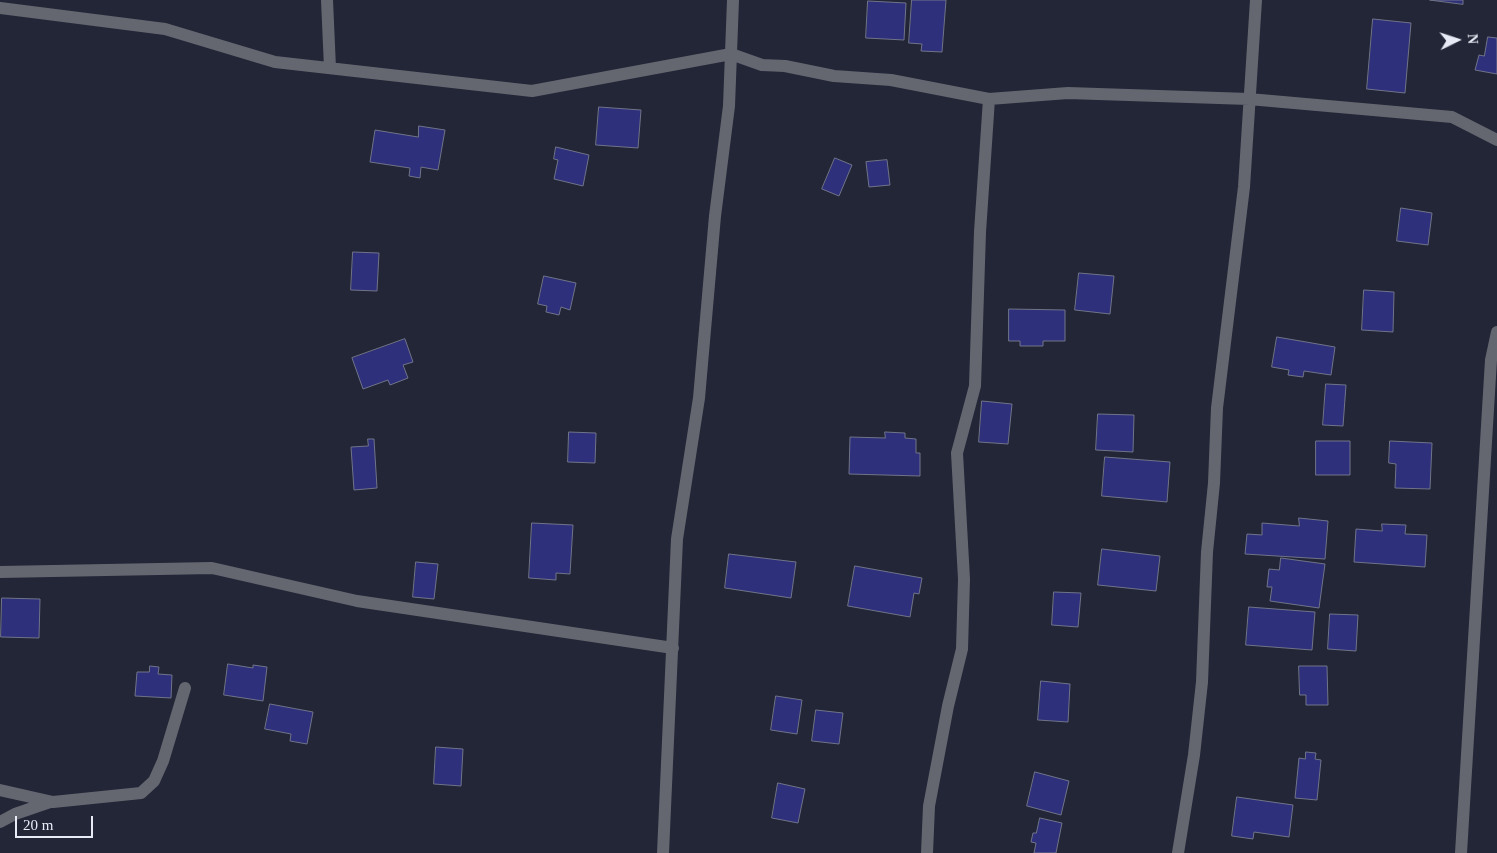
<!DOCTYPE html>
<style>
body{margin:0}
#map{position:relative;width:1497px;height:853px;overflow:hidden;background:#232637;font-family:"Times New Roman",serif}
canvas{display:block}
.north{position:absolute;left:1432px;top:15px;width:50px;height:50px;-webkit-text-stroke:4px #232637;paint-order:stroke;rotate:86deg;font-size:14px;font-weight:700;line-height:20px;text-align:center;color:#e8ebf6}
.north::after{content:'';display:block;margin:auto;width:18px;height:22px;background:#e8ebf6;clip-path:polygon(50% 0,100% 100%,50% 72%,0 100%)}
.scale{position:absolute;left:15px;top:816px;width:78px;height:22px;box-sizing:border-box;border:2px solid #e8ebf6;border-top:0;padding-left:6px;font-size:15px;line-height:18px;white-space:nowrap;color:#e8ebf6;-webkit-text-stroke:4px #232637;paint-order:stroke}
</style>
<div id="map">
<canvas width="1497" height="853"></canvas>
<div class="north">N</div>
<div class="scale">20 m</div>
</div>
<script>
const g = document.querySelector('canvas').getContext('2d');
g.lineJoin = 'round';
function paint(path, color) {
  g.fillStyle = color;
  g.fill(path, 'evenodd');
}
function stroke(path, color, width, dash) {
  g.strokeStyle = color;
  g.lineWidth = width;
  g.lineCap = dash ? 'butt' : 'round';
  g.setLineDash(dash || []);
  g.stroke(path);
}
const building = new Path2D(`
 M912 0H946L942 52 921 51 922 44 909 43Z
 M1430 0H1463V4Z
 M868 1 906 3 904 40 866 38Z
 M1373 19 1411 23 1405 93 1367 89Z
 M1488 37 1497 38V74L1475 70 1479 55 1484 56Z
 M599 107 641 110 638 148 596 145Z
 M419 126 445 130 438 170 421 167 420 178 409 176 410 168 370 162 375 130 418 137Z
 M556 147 589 155 583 186 554 179 558 160 554 159Z
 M835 158 852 165 839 196 822 189Z
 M887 160 890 185 869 187 866 162Z
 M1401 208 1432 213 1428 245 1397 241Z
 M353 252 379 253 377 291 351 290Z
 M1079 273 1114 276 1110 314 1075 310Z
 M544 276 576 283 570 310 561 307 559 315 546 312 547 306 538 304Z
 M1364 290 1394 292 1393 332 1362 330Z
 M1009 309 1065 310V341H1043V346H1020V341H1009Z
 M1277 337 1335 347 1331 375 1304 371 1303 377 1288 375 1289 370 1272 367Z
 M405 339 413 362 403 365 408 378 390 385 388 380 363 389 352 358Z
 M1326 384 1346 385 1343 426 1323 425Z
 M982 401 1012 404 1008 444 979 442Z
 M1098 414 1134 415 1133 452 1096 450Z
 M569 432 596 433 595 463 568 462Z
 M885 432 905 433V438L916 439V453H920V476L849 474 850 437 885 438Z
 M368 439H374L377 488 354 490 351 447 368 446Z
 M1316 441H1350V475H1316Z
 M1390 441 1432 443 1430 489 1395 488 1396 464 1389 463Z
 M1105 457 1170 462 1167 502 1102 496Z
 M1299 518 1328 521 1325 559 1245 554 1247 534 1262 535V523L1299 526Z
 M532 523 573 525 570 574 556 573V580L529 578Z
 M1382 524 1406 525 1405 534 1427 535 1425 567 1354 562 1356 529 1382 531Z
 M1102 549 1160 556 1156 591 1098 585Z
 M729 554 796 562 791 598 725 588Z
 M1281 558 1325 564 1319 608 1270 601 1272 587H1267L1269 569 1279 570Z
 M416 562 438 564 434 599 413 597Z
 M855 566 922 578 919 594 914 593 910 617 848 606Z
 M1054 592 1081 593 1078 627 1052 625Z
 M2 598 40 599 39 638 1 637Z
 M1249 607 1315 612 1312 650 1246 645Z
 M1330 614 1358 615 1356 651 1328 649Z
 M228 664 253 668V665L267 667 263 701 224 695Z
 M150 666 159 667 158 674 172 675 171 698 135 696 137 672H149Z
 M1299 666H1327L1328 705H1306V695H1300Z
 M1041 681 1070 684 1068 722 1038 720Z
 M776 696 802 700 797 734 771 730Z
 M270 704 313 712 307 744 290 741 291 734 265 729Z
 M816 710 843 713 839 744 812 741Z
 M436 747 463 749 461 786 434 784Z
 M1306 752 1316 753 1315 759 1321 760 1317 800 1295 798 1299 758 1305 759Z
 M1035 772 1069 781 1061 815 1027 806Z
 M778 783 805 789 798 823 772 818Z
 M1237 797 1293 805 1289 837 1254 832 1253 839 1232 836Z
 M1040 818 1062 823 1056 853H1034L1036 843 1031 842 1033 833H1036Z`);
paint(building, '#2e307c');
stroke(building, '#707488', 1);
stroke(new Path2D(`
 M327 0 330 68
 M0 8 165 29 275 62 532 91 731 54 762 65 785 66 834 76 891 80 989 99 1068 93 1249 99 1452 117 1497 140
 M0 572 212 568 357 601 673 648
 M0 790 53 802 141 793 154 781 163 761 185 688
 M0 822 15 814 50 802
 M663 853 677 539 699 398 715 216 729 106 733 0
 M927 853 929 806 948 706 962 649 964 579 957 453 975 386 980 232 989 99
 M1178 853 1194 755 1202 682 1207 552 1214 483 1217 408 1244 187 1256 0
 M1461 853 1491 360 1497 332`), '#656770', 12);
</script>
